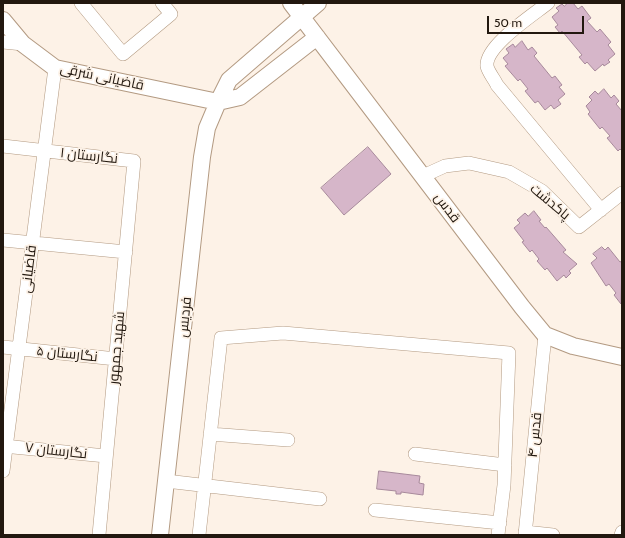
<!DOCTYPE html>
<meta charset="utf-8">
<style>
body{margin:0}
#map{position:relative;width:625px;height:538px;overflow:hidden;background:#fdf2e7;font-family:Cabin,sans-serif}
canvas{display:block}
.frame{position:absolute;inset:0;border:4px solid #22180f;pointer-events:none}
.scale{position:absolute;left:487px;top:16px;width:97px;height:18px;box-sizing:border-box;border:2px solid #22180f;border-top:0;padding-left:5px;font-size:12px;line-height:14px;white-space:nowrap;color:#22180f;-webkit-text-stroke:3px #fdf2e7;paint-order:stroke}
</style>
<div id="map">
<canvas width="625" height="538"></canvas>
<div class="frame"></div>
<div class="scale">50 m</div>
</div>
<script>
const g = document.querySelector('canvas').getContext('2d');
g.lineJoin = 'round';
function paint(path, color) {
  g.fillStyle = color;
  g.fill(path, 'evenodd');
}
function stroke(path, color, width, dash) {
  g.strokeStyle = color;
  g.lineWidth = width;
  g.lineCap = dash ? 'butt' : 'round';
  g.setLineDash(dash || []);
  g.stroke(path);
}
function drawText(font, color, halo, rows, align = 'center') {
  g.font = font + ' Cabin,Cairo,sans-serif';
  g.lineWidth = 3.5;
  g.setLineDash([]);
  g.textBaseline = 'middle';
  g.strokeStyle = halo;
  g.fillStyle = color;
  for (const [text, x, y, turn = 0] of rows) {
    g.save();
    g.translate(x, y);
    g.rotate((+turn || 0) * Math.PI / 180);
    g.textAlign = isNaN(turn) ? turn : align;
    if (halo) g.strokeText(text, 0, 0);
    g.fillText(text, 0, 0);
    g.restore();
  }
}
const building = new Path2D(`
 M568 3H573L578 9 582 6 591 18 587 21 597 32 600 29 611 42 608 45 615 54 608 60 610 62 604 66 603 64 595 71 587 62 585 64 579 57 582 55 562 31 560 33 555 27 558 25 552 17 559 11 556 8 562 4 564 6Z
 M522 41 528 50 532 47 537 53 534 56 552 78 555 76 562 85 559 87 565 94 558 100 561 104 554 109 551 105 545 110 538 101 535 103 525 91 528 89 520 79 518 81 505 66 508 64 503 58 509 53 506 49 513 44 515 47Z
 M604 89 611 98 614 95 619 101 616 104 622 111V151L620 149 618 151 607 138 610 136 602 127 600 129 588 114 590 112 586 106 592 100 589 97 595 91 598 94Z
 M368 147 391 174 344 215 321 188Z
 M534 211 541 220 539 221 545 228 546 227 566 250 563 252 577 264 569 271 571 273 566 278 564 275 557 281 547 268 545 270 537 261 539 259 532 250 530 252 522 242 524 241 514 228 520 223 517 220 525 213 528 216Z
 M602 247 605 250 608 247 620 262 622 261 621 304 614 295 616 293 609 284 606 286 591 263 597 258 593 254Z
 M379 471 420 476 419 483 424 484 423 495 401 492V494H396V491L377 489Z`);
paint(building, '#d6b6c9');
stroke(building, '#a7899b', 1);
const minor = new Path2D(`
 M81 3 123 54 171 14 162 3
 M548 3C533 15 485 46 487 66 488 72 495 80 497 85L601 210
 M3 42 23 44
 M3 146 134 161 99 535
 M423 176 445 166 469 163 509 172 542 191 579 227 622 193
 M3 240 126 252
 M3 347 116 359
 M210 434 288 440
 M3 446 106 456
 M415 454 505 465
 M3 471 55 68
 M166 481 320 499
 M375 510 500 523
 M525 532 553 535
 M199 535 221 338 283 333 509 353 504 485 498 535
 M525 535 545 335
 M621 535 622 532`);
const tertiary = new Path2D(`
 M291 3 522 307 545 335 573 346 622 357
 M3 20 23 44 55 68 218 102 240 97 317 37
 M160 535 202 157 207 128 218 102 229 80 318 3`);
stroke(minor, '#b39a82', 14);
stroke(tertiary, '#b39a82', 18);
stroke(minor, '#fff', 13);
stroke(tertiary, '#fff', 16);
drawText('14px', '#22180f', '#fdf2e7', [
 ["قاضیانی شرقی",102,77,12],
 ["نگارستان ۱",89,156,6],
 ["پاکدشت",550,202,40],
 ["قدس",447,208,53],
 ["قاضیانی",29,269,-83],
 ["فردیس",185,317,-84],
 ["شهید جمهور",117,348,-85],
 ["نگارستان ۵",67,354,6],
 ["قدس ۴",535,435,-84],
 ["نگارستان ۷",56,451,6]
]);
</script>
